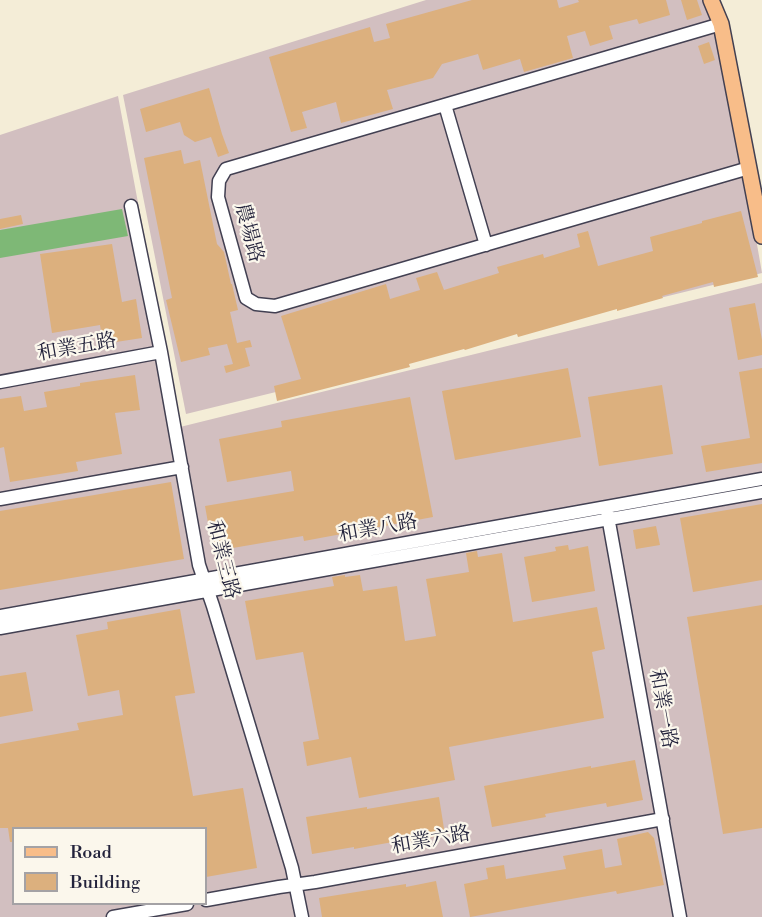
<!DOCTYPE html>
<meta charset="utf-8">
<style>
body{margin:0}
#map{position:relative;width:762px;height:917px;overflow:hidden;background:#f4edd7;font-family:"Libre Bodoni",serif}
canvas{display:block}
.legend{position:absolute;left:12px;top:827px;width:195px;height:78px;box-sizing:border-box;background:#fbf7ec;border:2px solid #a4a2a5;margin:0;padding:8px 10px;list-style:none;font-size:18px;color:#22223b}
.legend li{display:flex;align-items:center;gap:12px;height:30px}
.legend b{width:30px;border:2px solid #a4a2a5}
</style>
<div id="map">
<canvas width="762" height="917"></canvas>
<ul class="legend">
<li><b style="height:8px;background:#f8bd89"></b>Road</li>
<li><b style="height:16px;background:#dcb07e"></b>Building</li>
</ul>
</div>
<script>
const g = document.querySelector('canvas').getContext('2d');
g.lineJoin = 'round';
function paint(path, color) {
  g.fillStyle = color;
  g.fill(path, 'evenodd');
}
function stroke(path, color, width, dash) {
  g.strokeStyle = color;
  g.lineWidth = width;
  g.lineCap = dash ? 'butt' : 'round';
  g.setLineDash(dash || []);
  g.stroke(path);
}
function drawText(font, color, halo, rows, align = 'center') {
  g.font = font + ' "Libre Bodoni","Noto Serif TC",serif';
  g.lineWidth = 4.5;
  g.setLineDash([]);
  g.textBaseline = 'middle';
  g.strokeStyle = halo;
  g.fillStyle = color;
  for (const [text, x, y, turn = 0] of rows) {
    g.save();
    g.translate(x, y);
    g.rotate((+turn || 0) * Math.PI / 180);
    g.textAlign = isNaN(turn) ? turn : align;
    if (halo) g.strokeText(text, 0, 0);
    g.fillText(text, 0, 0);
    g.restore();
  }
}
paint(new Path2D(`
 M426 0H705L720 33 762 273 186 414 123 95Z
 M118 96 180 427 762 283V917H0V135ZM14 828H206V904H14Z`), '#d2bfc0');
paint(new Path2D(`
 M122 209 128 236 0 258V230Z`), '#7eb876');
paint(new Path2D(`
 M472 0H557L559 8 579 2 578 0H666L670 15 639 24 637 19 609 26 613 39 590 46 585 31 567 36 573 58 524 72 520 59 483 70 478 54 442 64 433 78 387 90 393 109 341 123 336 102 302 112 307 128 291 132 269 57 370 27 374 42 390 38 386 24Z
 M681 0H697L702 15 687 20Z
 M709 42 715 60 704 64 698 46Z
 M209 88 222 134 229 153 218 157 211 137 195 142 184 135 180 122 146 132 140 109Z
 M181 150 184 164 200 160 217 244 224 252 231 284H232L238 310 230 312 237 343 250 340 252 347 245 348 250 366 226 373 224 366 233 364 227 344 208 348 210 355 181 362 166 300 172 298 144 158Z
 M741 211 758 277 714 287 713 282 662 296 663 298 617 311V309L518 337 517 334 465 350 464 349 409 364 410 367 277 401 274 386 301 379 281 316 386 284 390 299 420 290 416 278 437 272 444 290 499 273 497 267 543 254 544 258 580 247 577 234 588 231 598 266 653 251 650 237 702 223V221Z
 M21 215 23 224 0 229V219Z
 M112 244 122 302 136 299 142 338 103 344 100 325 52 333 40 254Z
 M755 303 762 340V355L738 360 729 308Z
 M568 368 581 437 455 460 442 391Z
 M762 368V463L706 472 701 446 750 438 739 372Z
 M135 375 140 410 115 413 122 454 76 462 78 471 10 482 4 447 0 448V399L21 396 24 411 47 407 44 392 80 386V383Z
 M662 385 673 454 599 466 588 397Z
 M410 397 433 517 304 541 303 536 221 550 215 549 212 545 205 506 294 491 291 471 227 482 219 439 282 427 281 421Z
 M171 482 184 559 0 590V511Z
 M762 504V580L693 592 680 518Z
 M656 526 660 545 636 549 633 530Z
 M568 545 569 550 588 546 595 591 532 602 524 557 556 551 555 547Z
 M477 551 478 557 502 553 513 622 597 607 605 649 592 652 604 718 449 747 455 780 359 798 351 757 307 766 303 742 319 739 303 652 256 660 245 601 334 586 332 577 345 575V577L360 575 363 591 397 586 405 641 436 636 426 579 469 572 466 553Z
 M762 605V828L723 834 687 617Z
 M180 609 195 693 175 696 193 796 243 788 257 868 206 877V828H14V842H10L8 828H0V744L79 730 77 723 123 715 119 690 88 696 76 635 108 629 107 622Z
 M26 672 33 711 0 717V676Z
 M635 760 643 800 607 807 606 803 545 814 546 817 492 827 484 786 591 766V768Z
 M439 797 445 835 405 842 404 840 354 849V847L312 854 306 817 367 807V809Z
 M648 832 654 838 664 885 617 894 616 891 470 917 464 884 488 879 486 868 504 865 506 879 566 869 563 856 602 849 605 868 622 865 617 839Z
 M436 881 443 917H322L319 898 406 884V887Z`), '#dcb07e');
const minor = new Path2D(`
 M721 24 226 169 219 181 218 197 246 298 256 304 275 306 749 168
 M445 105 486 245
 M131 206 161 352 199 565 213 606 292 868 302 917
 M0 382 161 352
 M0 499 182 467
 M607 511 680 917
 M0 616 762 479
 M0 628C254 584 508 535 762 492
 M206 900 279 887 315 882 663 819
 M113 917 187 904`);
const major = new Path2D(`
 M711 0 721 24 762 236`);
stroke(minor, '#424052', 15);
stroke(major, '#424052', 18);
stroke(minor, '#fff', 12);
stroke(major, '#f8bd89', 15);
drawText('20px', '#22223b', '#fbf7ec', [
 ["農場路",248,233,75],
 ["和業五路",77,348,-10],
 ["和業八路",378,529,-10],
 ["和業三路",222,560,76],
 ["和業一路",662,709,80],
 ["和業六路",431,841,-10]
]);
</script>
